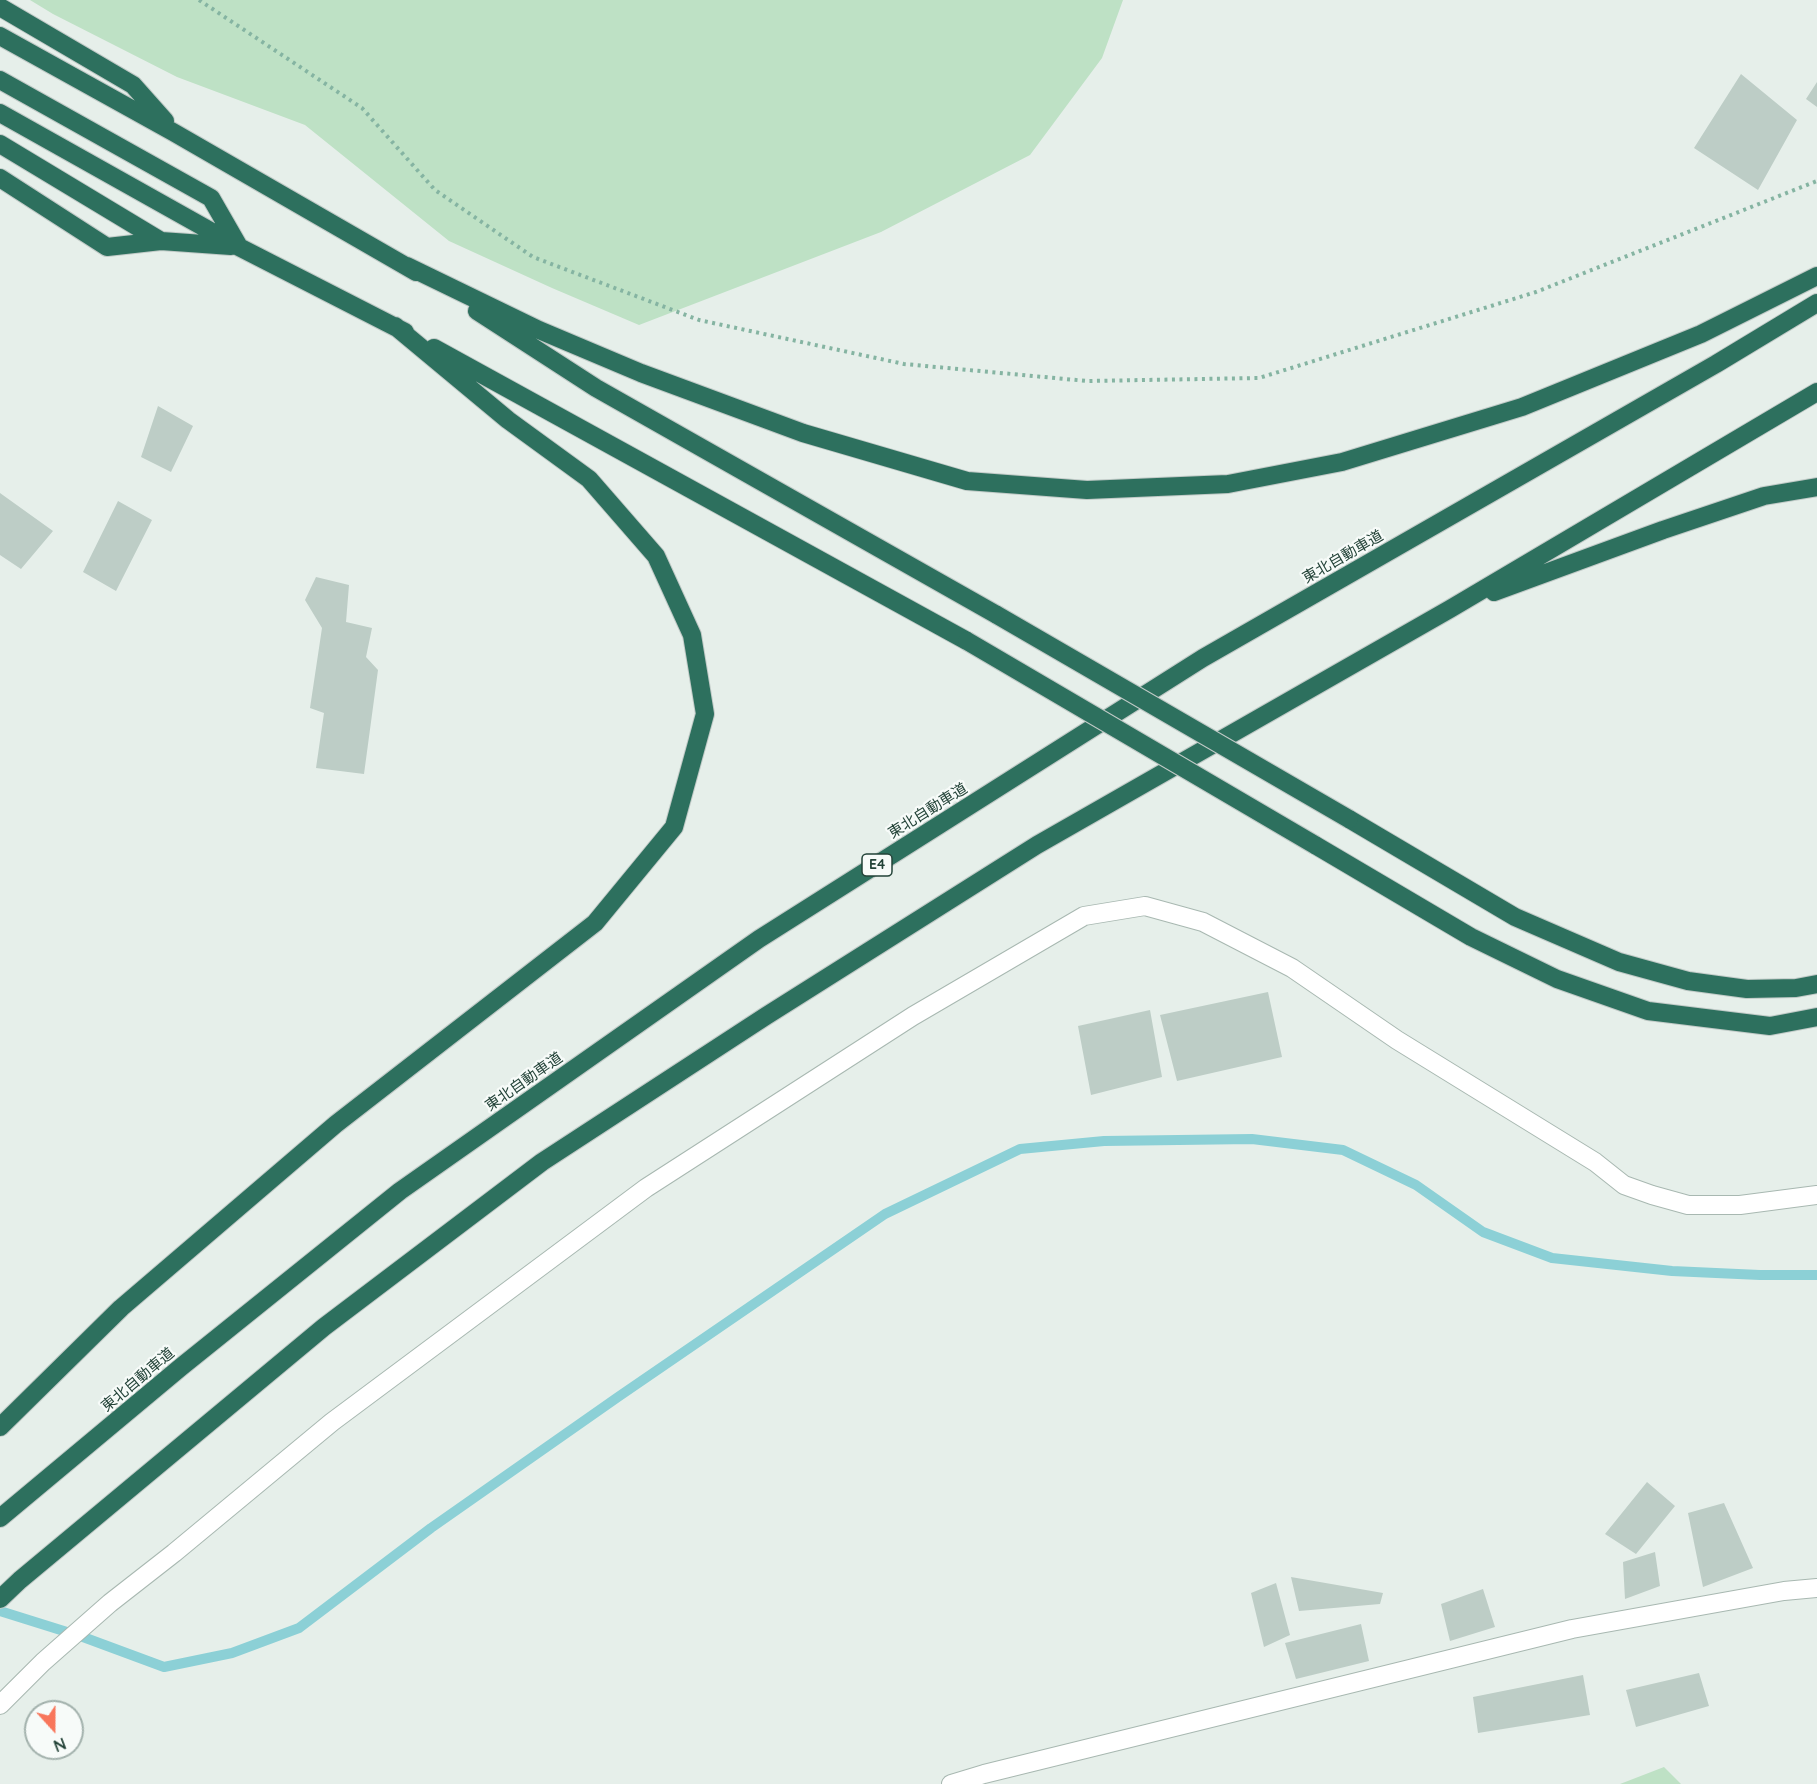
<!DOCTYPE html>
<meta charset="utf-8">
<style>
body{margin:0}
#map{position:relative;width:1817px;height:1784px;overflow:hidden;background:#e6efea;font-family:Quicksand,sans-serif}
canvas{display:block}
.north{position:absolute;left:24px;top:1700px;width:60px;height:60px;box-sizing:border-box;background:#f7fbf9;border:2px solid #a2b1ac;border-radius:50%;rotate:159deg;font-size:16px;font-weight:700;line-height:24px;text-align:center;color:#234338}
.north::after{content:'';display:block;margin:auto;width:21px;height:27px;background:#f8765b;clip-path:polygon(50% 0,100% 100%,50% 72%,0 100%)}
</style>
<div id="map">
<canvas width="1817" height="1784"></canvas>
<div class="north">N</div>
</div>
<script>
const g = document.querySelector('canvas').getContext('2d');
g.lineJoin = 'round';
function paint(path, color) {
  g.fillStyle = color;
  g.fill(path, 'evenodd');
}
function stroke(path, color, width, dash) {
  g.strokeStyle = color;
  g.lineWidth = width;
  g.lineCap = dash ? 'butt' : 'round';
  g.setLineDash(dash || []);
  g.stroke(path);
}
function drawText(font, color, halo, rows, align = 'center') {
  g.font = font + ' Quicksand,"Noto Sans JP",sans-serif';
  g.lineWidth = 4.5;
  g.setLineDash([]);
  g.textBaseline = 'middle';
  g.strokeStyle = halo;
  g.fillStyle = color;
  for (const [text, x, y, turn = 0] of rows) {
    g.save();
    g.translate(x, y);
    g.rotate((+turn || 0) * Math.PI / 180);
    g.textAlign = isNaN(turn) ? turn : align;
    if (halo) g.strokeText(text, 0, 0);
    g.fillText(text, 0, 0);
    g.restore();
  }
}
paint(new Path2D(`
 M30 0H1123L1102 58 1030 155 881 232 639 325 552 288 449 241 305 125 177 77 53 14Z
 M1664 1767 1681 1784H1620Z`), '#bee1c5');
stroke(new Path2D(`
 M0 1611 83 1637 164 1667 232 1653 299 1628 431 1528 618 1397 885 1214 1020 1149 1104 1141 1252 1139 1343 1150 1416 1185 1483 1232 1552 1258 1672 1271 1760 1275H1817`), '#8cd0d6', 10);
paint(new Path2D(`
 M1741 74 1797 120 1758 190 1694 148Z
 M1817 82V107L1806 99Z
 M158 406 193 426 171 472 141 457Z
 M0 493 53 531 21 569 0 555Z
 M118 501 152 520 116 591 83 572Z
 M316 577 349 585 346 622 372 628 366 657 378 670 364 774 316 768 324 713 310 708 322 628 305 600Z
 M1268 992 1282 1057 1177 1081 1160 1015Z
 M1150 1010 1162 1077 1091 1095 1078 1026Z
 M1647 1482 1675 1506 1636 1554 1605 1534Z
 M1724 1503 1753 1568 1703 1587 1688 1513Z
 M1655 1552 1660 1586 1625 1599 1623 1562Z
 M1291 1577 1383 1593 1380 1604 1299 1611Z
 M1276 1583 1290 1635 1264 1647 1251 1593Z
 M1483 1589 1495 1627 1450 1641 1441 1604Z
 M1361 1624 1369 1661 1296 1679 1285 1643Z
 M1699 1673 1709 1706 1636 1727 1626 1690Z
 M1583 1675 1590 1715 1478 1733 1473 1697Z`), '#bdcdc6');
const street = new Path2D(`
 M0 1705 43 1662 110 1603 174 1553 332 1422 646 1188 913 1016 1084 916 1145 906 1203 922 1292 968 1397 1040 1595 1162 1624 1185 1652 1195 1688 1205H1740L1817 1195
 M951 1784 984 1774 1572 1629 1784 1591 1817 1588`);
const highway = new Path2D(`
 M0 7 133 85 165 121
 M0 36 173 132 416 272
 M0 80 211 198 238 245
 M0 113 239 247 405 332
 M0 144 161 241 231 246
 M0 178 107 247 161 241
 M407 266 539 330 641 373 803 433 967 481 1087 490 1228 484 1342 462 1522 407 1701 334 1817 276
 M477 311 596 388 997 615
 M434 348 967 641
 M1494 592 1663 530 1764 496 1817 487
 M1349 819 1515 917 1619 962 1688 981 1747 989 1796 988 1817 984
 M1315 845 1471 937 1557 979 1648 1011 1770 1026 1817 1017
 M0 1427 121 1308 336 1124 595 923 674 827 705 714 692 635 656 556 589 479 508 420 395 326
 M0 1518 181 1367 400 1191 759 939 1203 658 1716 364 1817 303
 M0 1599 20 1580 324 1327 542 1162 766 1016 1037 845 1450 609 1817 392`);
stroke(street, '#a8b8b1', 20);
stroke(highway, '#c1cac7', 20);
stroke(new Path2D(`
 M199 0 362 108 435 190 533 257 699 320 904 364 1087 381 1259 378 1536 292 1817 181`), '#85b4a2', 4, [3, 4.5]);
stroke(street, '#fff', 18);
stroke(highway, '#2d705e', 18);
const highwayBridge = new Path2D(`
 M997 615 1349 819
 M967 641 1315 845`);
stroke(highwayBridge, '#c1cac7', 20, []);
stroke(highwayBridge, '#2d705e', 18);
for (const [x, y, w] of [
 [877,865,30]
]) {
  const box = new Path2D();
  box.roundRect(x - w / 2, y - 11, w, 22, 4.5);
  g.fillStyle = '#f7fbf9';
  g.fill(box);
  stroke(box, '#234338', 1.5);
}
drawText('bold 14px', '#234338', null, [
 ["E4",877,865]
]);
drawText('15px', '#234338', '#f7fbf9', [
 ["東北自動車道",1343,557,-30],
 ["東北自動車道",928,811,-32],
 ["東北自動車道",524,1082,-35],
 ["東北自動車道",138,1380,-40]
]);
</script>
